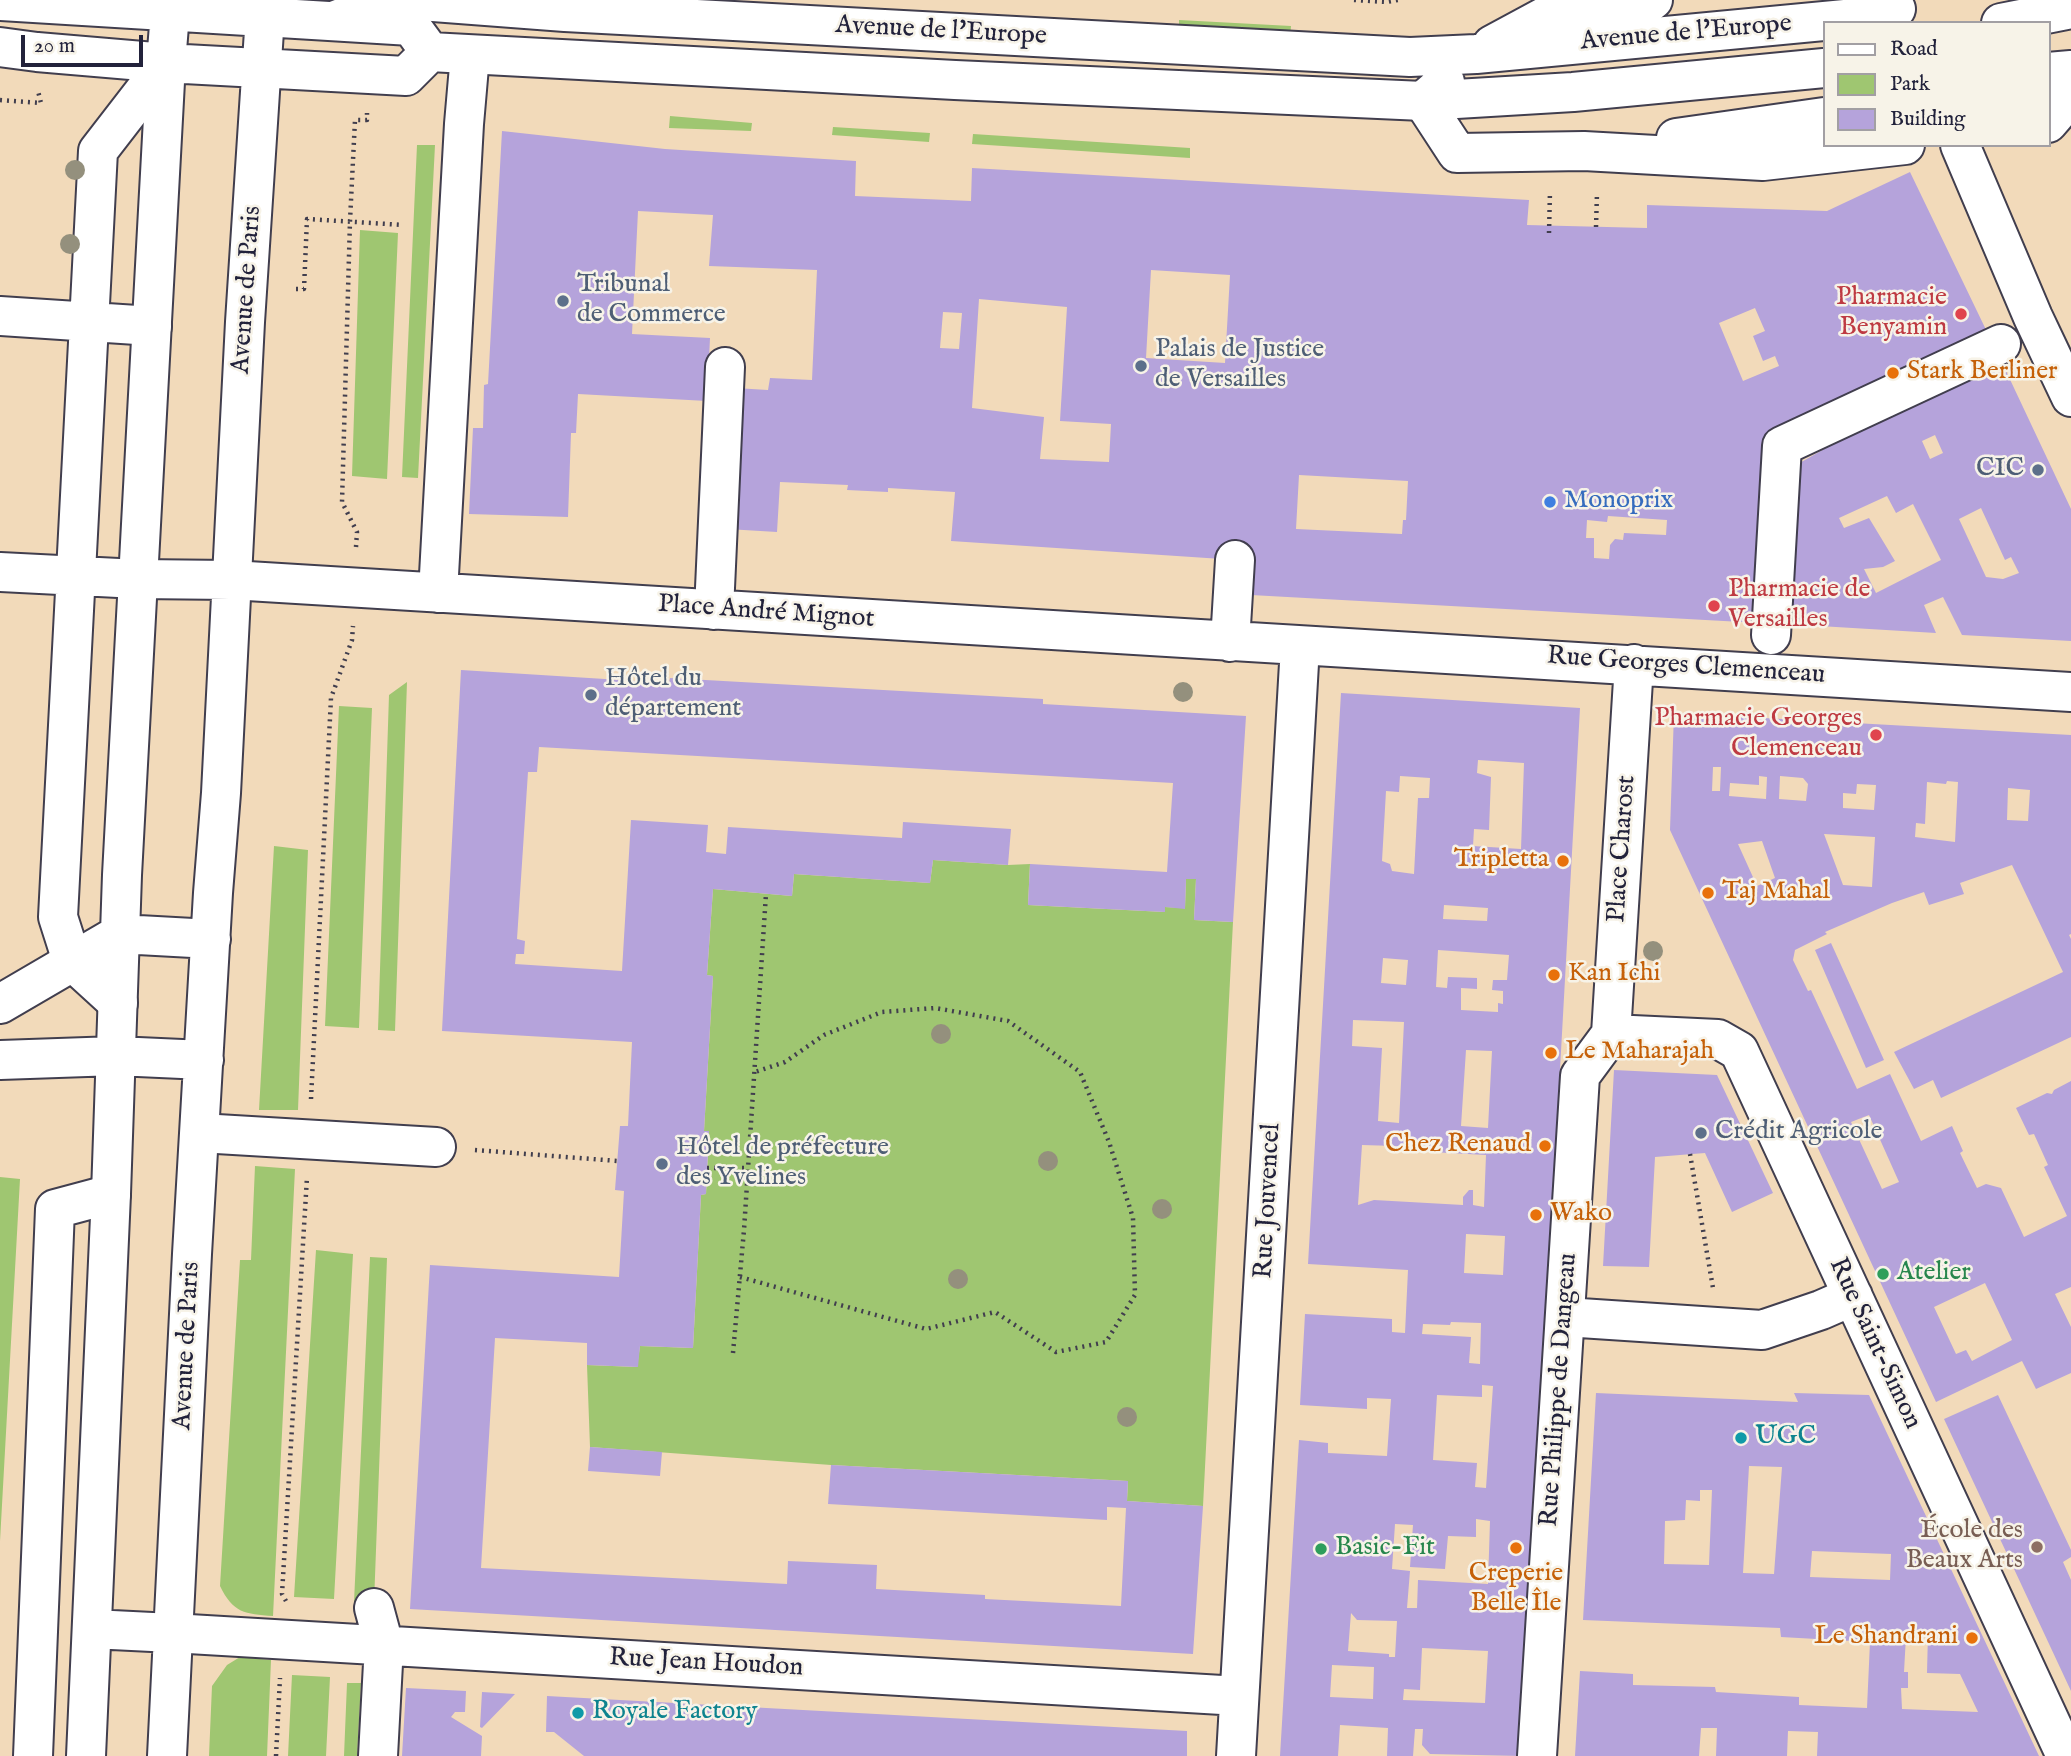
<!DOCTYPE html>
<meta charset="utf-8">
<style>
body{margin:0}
#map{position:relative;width:2071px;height:1756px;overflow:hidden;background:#f2daba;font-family:"IM FELL English",serif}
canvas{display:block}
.legend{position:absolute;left:1823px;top:21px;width:228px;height:126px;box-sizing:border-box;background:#f7f3e8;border:2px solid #a29fa3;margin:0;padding:9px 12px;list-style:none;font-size:21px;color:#22223b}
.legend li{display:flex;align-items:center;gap:14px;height:35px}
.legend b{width:35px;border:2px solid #a29fa3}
.scale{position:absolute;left:21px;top:35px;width:122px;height:32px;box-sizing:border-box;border:4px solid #22223b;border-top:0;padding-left:9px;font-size:21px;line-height:24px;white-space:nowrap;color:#22223b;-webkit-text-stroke:5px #f7f3e8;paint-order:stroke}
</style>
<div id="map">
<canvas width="2071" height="1756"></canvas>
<ul class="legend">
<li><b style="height:9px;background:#fff"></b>Road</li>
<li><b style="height:19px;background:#9fc671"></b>Park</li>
<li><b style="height:19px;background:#b5a3db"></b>Building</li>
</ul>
<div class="scale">20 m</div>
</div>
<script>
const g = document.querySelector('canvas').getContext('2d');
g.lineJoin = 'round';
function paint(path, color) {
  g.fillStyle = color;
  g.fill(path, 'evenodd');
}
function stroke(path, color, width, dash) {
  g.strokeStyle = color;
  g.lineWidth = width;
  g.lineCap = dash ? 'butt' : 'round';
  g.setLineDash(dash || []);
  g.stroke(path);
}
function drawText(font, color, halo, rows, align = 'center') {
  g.font = font + ' "IM FELL English",serif';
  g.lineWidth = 5;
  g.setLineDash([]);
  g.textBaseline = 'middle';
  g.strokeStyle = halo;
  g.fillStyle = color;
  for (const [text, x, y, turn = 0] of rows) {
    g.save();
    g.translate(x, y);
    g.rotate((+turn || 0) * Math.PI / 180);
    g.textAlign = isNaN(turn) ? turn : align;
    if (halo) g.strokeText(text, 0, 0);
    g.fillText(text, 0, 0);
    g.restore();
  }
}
paint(new Path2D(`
 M1179 20 1291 26 1290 38 1179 31Z
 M670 116 752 123 751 131 669 128Z
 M833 127 930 133 929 142 832 135Z
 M973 134 1190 148V158L972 144Z
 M417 145H435L418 478 402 477Z
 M360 230 398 233 387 479 352 476Z
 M407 682 395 1031 378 1030 389 695Z
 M339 706 372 708 359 1028 325 1026Z
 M274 846 308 850 298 1110H259Z
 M933 860 1008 865 1030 864 1028 905 1165 912V907L1185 908 1186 879H1196L1194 920 1233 922 1203 1506 1127 1501 1128 1481 831 1465 590 1447 587 1365 637 1367 640 1346 693 1348 701 1195 706 1194 709 1132 704 1131 713 976 707 975 713 889 792 896 794 874 930 883Z
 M255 1166 295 1169 273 1616C245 1614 233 1613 220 1586L240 1260H251Z
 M0 1177 20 1179 0 1541Z
 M316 1250 353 1254 334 1599 294 1597Z
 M370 1257 387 1258 374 1603 354 1602Z
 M240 1657 271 1660 267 1756H209L212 1686 227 1665Z
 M292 1675 330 1677 326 1756H288Z
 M347 1683H361L357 1756H344Z`), '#9fc671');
paint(new Path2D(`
 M502 131 665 149 856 161 855 196 971 201 972 168 1529 200 1527 225 1647 228V205L1827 211 1910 172 1989 336 1774 429 1760 623 1251 595 1252 561 951 541 955 492 888 488V492L847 490 848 485 780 482 777 532 727 529 735 388 768 390 770 378 812 380 817 270 709 266 713 215 638 211 632 334 710 338 707 401 578 394 576 433H571L568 517 469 514 473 428H483L484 385 488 384ZM1151 270 1230 275 1225 363 1146 358ZM979 299 1067 307 1060 421 1111 424 1109 462 1040 459 1044 417 972 408ZM1755 308 1765 331 1753 336 1763 361 1775 356 1779 366 1743 381 1719 323ZM943 312 962 313 959 349 940 348ZM1299 475 1408 481 1406 520H1403L1402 534 1296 529ZM1608 516 1667 520 1666 535 1624 533 1623 540 1615 539 1610 545 1609 559 1594 558V538H1586L1587 520 1607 522Z
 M1998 354 2071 509V641L1962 635 1943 597 1924 605 1936 633 1786 624 1798 464 1904 403ZM1935 435 1943 453 1930 459 1922 441ZM1887 496 1896 513 1913 504 1941 560 1876 593 1864 569 1883 567 1895 561 1869 518 1844 528 1839 518ZM1981 508 2005 560 2011 557 2019 573 2003 579 1986 577 1959 519Z
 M461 670 669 683 670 678 1043 699V704L1246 716 1233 922 1194 920 1196 879H1186L1185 909 1165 907V912L1028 905 1030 864 1167 872 1173 783 539 747 537 772H528L517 939 525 941 524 954H516L515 964 622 971 631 820 708 825 706 852 726 854 728 827 902 838 903 822 1011 829 1008 865 933 860 930 883 794 874 792 896 713 889 707 975 713 976 704 1131H709L706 1194 701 1195 693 1348 640 1346 638 1367 587 1365V1343L495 1338 481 1568 787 1584 788 1561 877 1565 876 1589 985 1595V1599L1121 1606 1126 1508 1107 1507V1520L828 1504 831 1465 1128 1481 1127 1501 1203 1506 1193 1654 410 1609 430 1265 619 1277 624 1191 615 1190 620 1126H628L632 1042 442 1031Z
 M1341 693 1580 708 1522 1756 1430 1754 1422 1745 1423 1729H1415L1413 1756H1387L1388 1728 1340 1725 1338 1756H1280L1299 1440 1328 1443V1453L1387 1456 1391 1399 1367 1398V1409L1300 1405 1305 1314 1392 1319V1332L1405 1333 1408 1270 1308 1264ZM1478 760 1524 763 1521 849 1473 846 1474 829 1489 830 1491 777 1477 773ZM1400 776 1430 778 1429 798H1418L1414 874 1392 871 1390 864 1382 861 1386 791 1399 792ZM1444 905 1488 908 1487 921 1443 919ZM1438 950 1509 955 1507 980H1493L1492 990 1503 991V1004L1498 1003V1012L1461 1010V988L1477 989V978L1448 977 1447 988 1436 987ZM1383 958 1408 960 1406 985 1381 983ZM1353 1020 1404 1022 1399 1123 1378 1121 1382 1048 1352 1046ZM1466 1050 1492 1051 1488 1128 1461 1126ZM1362 1145 1395 1146V1150L1486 1155 1484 1207 1473 1205V1190H1469L1463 1197V1205L1374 1200 1358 1205ZM1466 1234 1505 1236 1503 1275 1464 1273ZM1451 1322 1481 1323 1480 1364 1469 1363 1471 1337 1422 1334 1423 1324 1450 1325ZM1482 1385 1493 1386 1486 1488 1475 1487 1477 1463 1433 1460 1437 1395 1482 1397ZM1476 1519 1490 1521 1488 1584 1418 1580 1417 1608H1407L1410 1571 1392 1569 1395 1524 1413 1525 1410 1567 1445 1569 1448 1536 1476 1537ZM1351 1613 1357 1620 1397 1621 1395 1657H1389V1654L1348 1651ZM1422 1648 1488 1651 1485 1703 1403 1700 1404 1689 1420 1690ZM1332 1665 1374 1667 1373 1699 1330 1697Z
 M1674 713 2071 735V934L2069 935 2071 939V1037L1941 1098 1933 1080 1914 1089 1894 1052 2063 972 2012 865 1960 883 1964 894 1929 905 1924 892 1892 903 1825 932 1827 934 1795 950 1793 960 1808 991 1811 990 1857 1089 1890 1074 1921 1141 1952 1126 1963 1151 1960 1153 1977 1188 1986 1184 2001 1188 2024 1237 2067 1216 2044 1167 2048 1165 2034 1134 2029 1135 2016 1108 2047 1093 2052 1094 2054 1090 2071 1081V1287L2055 1294 2071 1327V1373L2036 1389 2022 1361 1936 1402 1670 830ZM1713 767H1721L1720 791H1712ZM1759 776 1767 777 1766 799 1729 796 1730 783 1759 785ZM1780 776 1803 778 1808 784 1806 801 1779 799ZM1947 781 1958 782 1955 842 1915 837 1916 823 1925 824 1927 782 1946 784ZM1857 784 1876 785 1874 810 1843 808V793L1856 794ZM2008 788 2030 790 2028 821 2007 820ZM1824 834 1875 837 1872 887 1843 885ZM1762 841 1775 878 1757 886 1738 844ZM1869 1115 1899 1182 1882 1189 1851 1122ZM1985 1283 2012 1340 1972 1361 1966 1350 1956 1354 1934 1307Z
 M1831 943 1884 1060 1866 1068 1815 950Z
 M1614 1070 1717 1075 1773 1193 1732 1212 1705 1153 1655 1157 1649 1267 1603 1266Z
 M1596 1393 1798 1402 1794 1393 1869 1395 2039 1756H1817L1818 1732 1788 1731 1787 1756H1716L1717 1728H1701L1699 1756H1575L1580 1671 1633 1674V1685L1715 1687 1716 1692 1799 1697V1705L1867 1708 1870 1642 1781 1637 1780 1628 1583 1620ZM1749 1466 1782 1467 1774 1574 1743 1573ZM1700 1490H1712L1709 1565 1664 1564 1665 1521 1685 1520 1686 1500 1700 1501ZM1812 1551 1891 1554 1890 1580 1810 1577ZM1908 1632 1928 1633 1927 1673 1960 1674 1978 1712 1902 1709 1901 1688H1908V1672H1904L1906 1636Z
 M1998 1395 2071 1550V1557L2063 1562 2071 1580V1691L1944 1419Z
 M590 1447 662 1452 660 1476 588 1471Z
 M406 1688 466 1691 465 1712H455L451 1717 482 1736 481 1756H402Z
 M482 1692 515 1694 482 1728 480 1727Z
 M547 1696 1187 1731V1756H584L554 1732H546Z`), '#b5a3db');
const minor = new Path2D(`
 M407 0 565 12 1410 57 1476 54 1855 18 1896 9
 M336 20 386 0
 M1492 45 1555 11 1653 0
 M1445 82 1423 101 1457 153 1584 151 1763 161 1905 145
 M2048 123 2071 96
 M1676 138 1824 117
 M1960 145 2033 317 2071 397
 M0 316 152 326
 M0 572 138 579
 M231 580 2071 692
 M438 593 464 124 470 55
 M714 610 725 367
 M1771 635 1782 446 2001 344
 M1230 642 1235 560
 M118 1003 72 961 58 917 98 151 166 63
 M1611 1034 1718 1039 1739 1051 2066 1756
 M1611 1034 1634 664
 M200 1133 436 1147
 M1565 1317 1762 1330 1821 1310 1853 1296
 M374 1608 384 1645 378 1756
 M172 1633 1239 1696
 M33 1756 55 1209 111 1194
 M1236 1756 1300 646
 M1537 1756 1580 1076 1611 1034`);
const major = new Path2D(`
 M0 1 411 26 430 52
 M2001 23 2071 9
 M0 47 37 52 166 63 406 76 430 52 955 80 1423 101 1573 92 1824 68
 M2048 72 2071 70
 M138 579 231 580
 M120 934 211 939
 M0 1004 120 934
 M0 1060 116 1056 204 1060
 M92 1629 172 1633
 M86 1756 111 1194 122 875 166 63 171 0
 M167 1756 192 1254 213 893 221 793 245 322 266 0`);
stroke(minor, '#413e4e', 42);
stroke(major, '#413e4e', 42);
stroke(new Path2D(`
 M1354 0 1387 2 1398 0
 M0 100 41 103 38 91
 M1596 227 1597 193
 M1549 233 1550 191
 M296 289H304L307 219 403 225
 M356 547 357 532 342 502 350 221 355 120H367V113
 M311 1099 331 698 352 640 353 626
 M475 1150 618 1161
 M1690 1154 1713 1288
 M707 1168H748
 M740 1277 926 1329 995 1312 1056 1352 1106 1342 1135 1295 1133 1218 1109 1142 1080 1072 1008 1021 935 1008 882 1012 824 1035 785 1062 755 1072
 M733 1353 744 1230 766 894
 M286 1601 282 1594 307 1177
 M276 1756 280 1678`), '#413e4e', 4.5, [2, 5]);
stroke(minor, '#fff', 38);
stroke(major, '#fff', 38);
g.fillStyle = '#94907d';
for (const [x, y] of [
 [75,170],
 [70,244],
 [1183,692],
 [1653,951],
 [941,1034],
 [1048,1161],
 [1162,1209],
 [958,1279],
 [1127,1417]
]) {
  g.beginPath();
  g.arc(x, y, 10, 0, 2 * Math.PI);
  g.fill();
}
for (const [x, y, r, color] of [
 [563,301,7,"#5c6f8a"],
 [1961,314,7,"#e0444e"],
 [1141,366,7,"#5c6f8a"],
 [1893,373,7,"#e8710a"],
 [2038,470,7,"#5c6f8a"],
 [1550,502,7,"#3f7fe0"],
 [1714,606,7,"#e0444e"],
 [591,695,7,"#5c6f8a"],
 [1876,735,7,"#e0444e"],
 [1563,861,7,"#e8710a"],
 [1708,893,7,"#e8710a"],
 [1554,975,7,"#e8710a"],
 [1551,1053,7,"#e8710a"],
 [1701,1133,7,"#5c6f8a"],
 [1545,1146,7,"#e8710a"],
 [662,1164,7,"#5c6f8a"],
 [1536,1215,7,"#e8710a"],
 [1883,1274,7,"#2e9e5b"],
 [1741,1438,7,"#0f9aa8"],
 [2037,1547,7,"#8d6e63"],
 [1516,1548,7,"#e8710a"],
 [1321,1549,7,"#2e9e5b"],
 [1972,1638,7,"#e8710a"],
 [578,1713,7,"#0f9aa8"]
]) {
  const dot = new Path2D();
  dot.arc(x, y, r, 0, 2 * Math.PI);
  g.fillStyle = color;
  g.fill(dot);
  stroke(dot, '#f7f3e8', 2.5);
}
drawText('26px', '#22223b', '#f7f3e8', [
 ["Avenue de l'Europe",941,32,3],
 ["Avenue de l'Europe",1686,34,-5],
 ["Avenue de Paris",248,290,-86],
 ["Place André Mignot",766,613,4],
 ["Rue Georges Clemenceau",1686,667,4],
 ["Place Charost",1623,849,-86],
 ["Rue Jouvencel",1269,1201,-87],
 ["Rue Saint-Simon",1874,1344,65],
 ["Avenue de Paris",188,1346,-87],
 ["Rue Philippe de Dangeau",1560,1390,-86],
 ["Rue Jean Houdon",706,1664,3]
]);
drawText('26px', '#4e5e75', '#f7f3e8', [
 ["Tribunal",577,286],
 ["de Commerce",577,316],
 ["Palais de Justice",1155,351],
 ["de Versailles",1155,381],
 ["CIC",2024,470,"right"],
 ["Hôtel du",605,680],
 ["département",605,710],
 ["Crédit Agricole",1715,1133],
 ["Hôtel de préfecture",676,1149],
 ["des Yvelines",676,1179]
], 'left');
drawText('26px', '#be3a42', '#f7f3e8', [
 ["Pharmacie",1947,299],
 ["Benyamin",1947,329],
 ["Pharmacie de",1728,591,"left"],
 ["Versailles",1728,621,"left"],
 ["Pharmacie Georges",1862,720],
 ["Clemenceau",1862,750]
], 'right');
drawText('26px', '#c56008', '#f7f3e8', [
 ["Stark Berliner",1907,373],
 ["Tripletta",1549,861,"right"],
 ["Taj Mahal",1722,893],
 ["Kan Ichi",1568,975],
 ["Le Maharajah",1565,1053],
 ["Chez Renaud",1531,1146,"right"],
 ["Wako",1550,1215],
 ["Creperie",1516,1575,"center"],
 ["Belle Île",1516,1605,"center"],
 ["Le Shandrani",1958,1638,"right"]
], 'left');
drawText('26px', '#366cbe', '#f7f3e8', [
 ["Monoprix",1564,502]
], 'left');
drawText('26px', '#27864d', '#f7f3e8', [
 ["Atelier",1897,1274],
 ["Basic-Fit",1335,1549]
], 'left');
drawText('26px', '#0d838f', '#f7f3e8', [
 ["UGC",1755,1438],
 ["Royale Factory",592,1713]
], 'left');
drawText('26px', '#785e54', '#f7f3e8', [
 ["École des",2023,1532],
 ["Beaux Arts",2023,1562]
], 'right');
</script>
